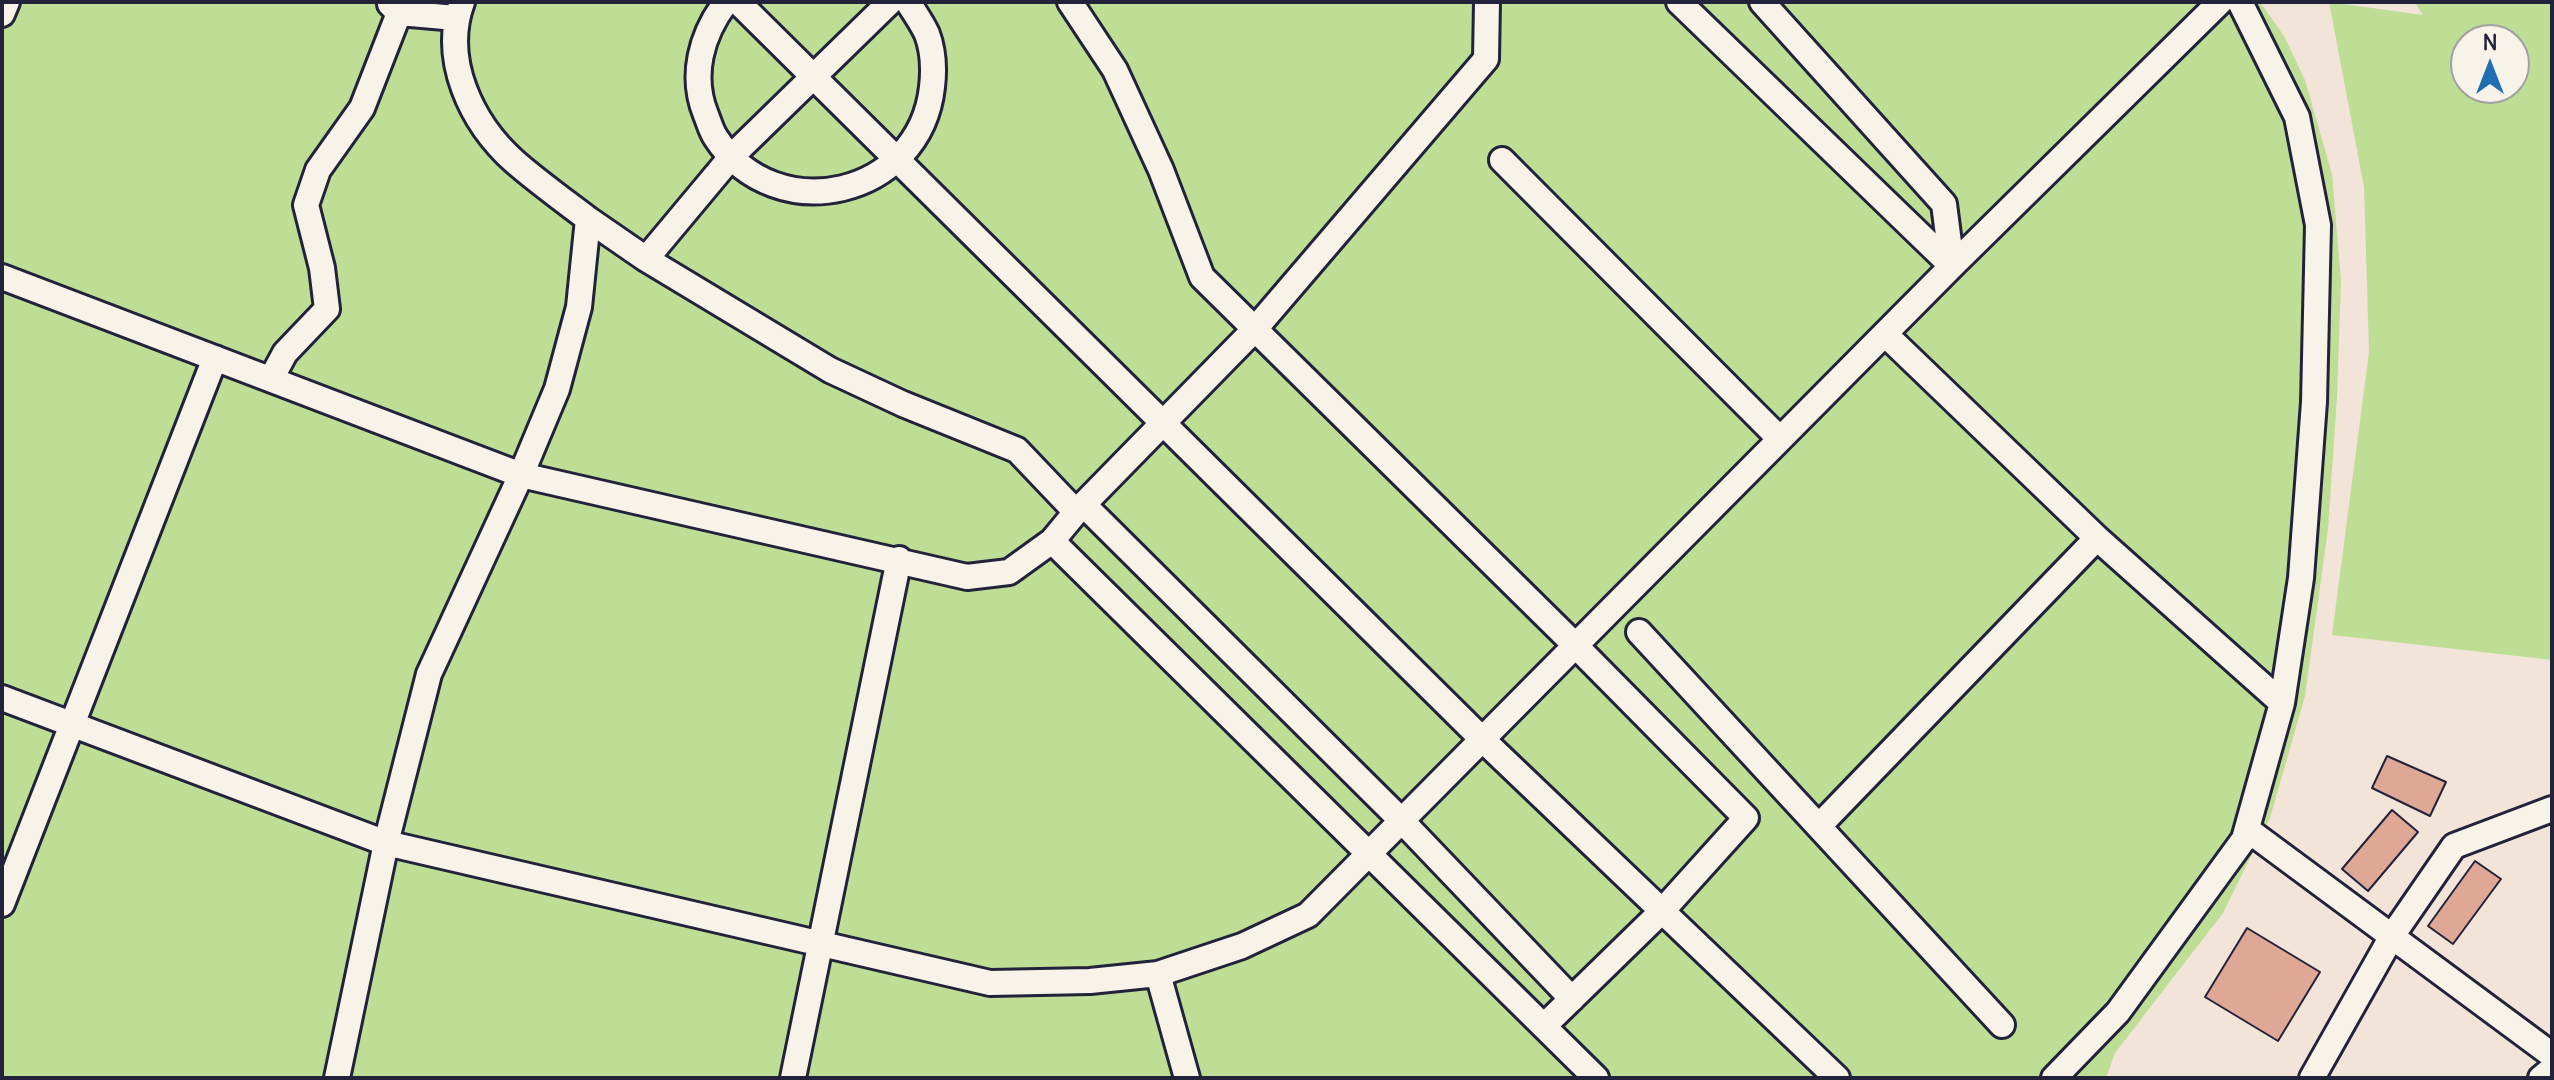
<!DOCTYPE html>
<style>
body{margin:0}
#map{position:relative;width:2554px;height:1080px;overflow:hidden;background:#f2e4d8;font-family:Delius,sans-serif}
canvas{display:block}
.frame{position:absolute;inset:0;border:4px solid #22223b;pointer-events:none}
.north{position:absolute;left:2450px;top:24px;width:80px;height:80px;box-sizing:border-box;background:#f7f3e8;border:2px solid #a29fa3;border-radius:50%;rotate:0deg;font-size:22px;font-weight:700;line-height:32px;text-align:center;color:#22223b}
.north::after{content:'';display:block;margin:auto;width:28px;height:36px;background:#1f6fb2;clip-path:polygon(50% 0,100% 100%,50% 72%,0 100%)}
</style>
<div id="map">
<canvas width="2554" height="1080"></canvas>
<div class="frame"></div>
<div class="north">N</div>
</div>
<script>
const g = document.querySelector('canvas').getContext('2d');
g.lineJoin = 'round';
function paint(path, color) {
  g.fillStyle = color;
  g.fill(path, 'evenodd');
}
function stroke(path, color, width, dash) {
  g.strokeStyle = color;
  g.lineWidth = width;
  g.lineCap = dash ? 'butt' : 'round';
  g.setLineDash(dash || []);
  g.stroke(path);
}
paint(new Path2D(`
 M2 2H2260L2284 36 2305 80 2332 174 2341 281 2337 397 2328 529 2305 696 2270 818 2223 913 2115 1053 2106 1078H2Z
 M2329 2 2423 15 2414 2H2552V660L2332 635 2369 352 2364 187ZM2466 40H2514V88H2466Z`), '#bede96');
const building = new Path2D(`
 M2387 756 2446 782 2430 816 2372 788Z
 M2392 810 2418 832 2368 891 2342 869Z
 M2475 861 2501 879 2453 944 2428 926Z
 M2247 928 2320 972 2278 1041 2205 997Z`);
paint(building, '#dea796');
stroke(building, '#22223b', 2);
const lane = new Path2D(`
 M726 2C701 35 690 76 706 115 709 122 711 131 716 138 776 230 920 197 932 87 934 70 933 50 927 34 922 23 914 12 908 2
 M738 2 1483 740 1837 1078
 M1070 2 1115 70 1161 170 1202 277 1575 645 1746 818 1663 910 1544 1026
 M1679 2 1952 266
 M1762 2 1944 204 1952 266
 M390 4 399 13 456 18
 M2 14 7 2
 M1502 160 1780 439
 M588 219 646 259 830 370 903 404 1017 450 1076 512
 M646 259 732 156 890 2
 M2 277 521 475 967 577 1009 572 1052 541 1076 512 1255 329 1486 59 1487 2
 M1885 334 2097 538 2282 703
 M271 379 285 353 327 309 322 268 306 205 318 170 362 108 399 13
 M1084 505 1402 821 1572 999
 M1052 541 1596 1078
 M1639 632 2002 1025
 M2 698 386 843 990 983 1090 981 1158 974 1242 946 1308 915 1952 266 2220 2
 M1819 826 2097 538
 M2248 830 2552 1055
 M2 904 215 358
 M1158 974 1187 1078
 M337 1078 386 843 429 674 521 475 557 389 579 307 588 219C563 200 538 182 515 162 471 123 441 59 462 2
 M793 1078 899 559
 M2054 1078 2118 1012 2244 839 2282 703 2301 578 2314 402 2318 225 2297 117 2240 2
 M2312 1078 2392 936 2454 846 2552 809
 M2541 1078 2552 1069`);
stroke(lane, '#22223b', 30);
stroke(lane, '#f7f3e8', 24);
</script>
